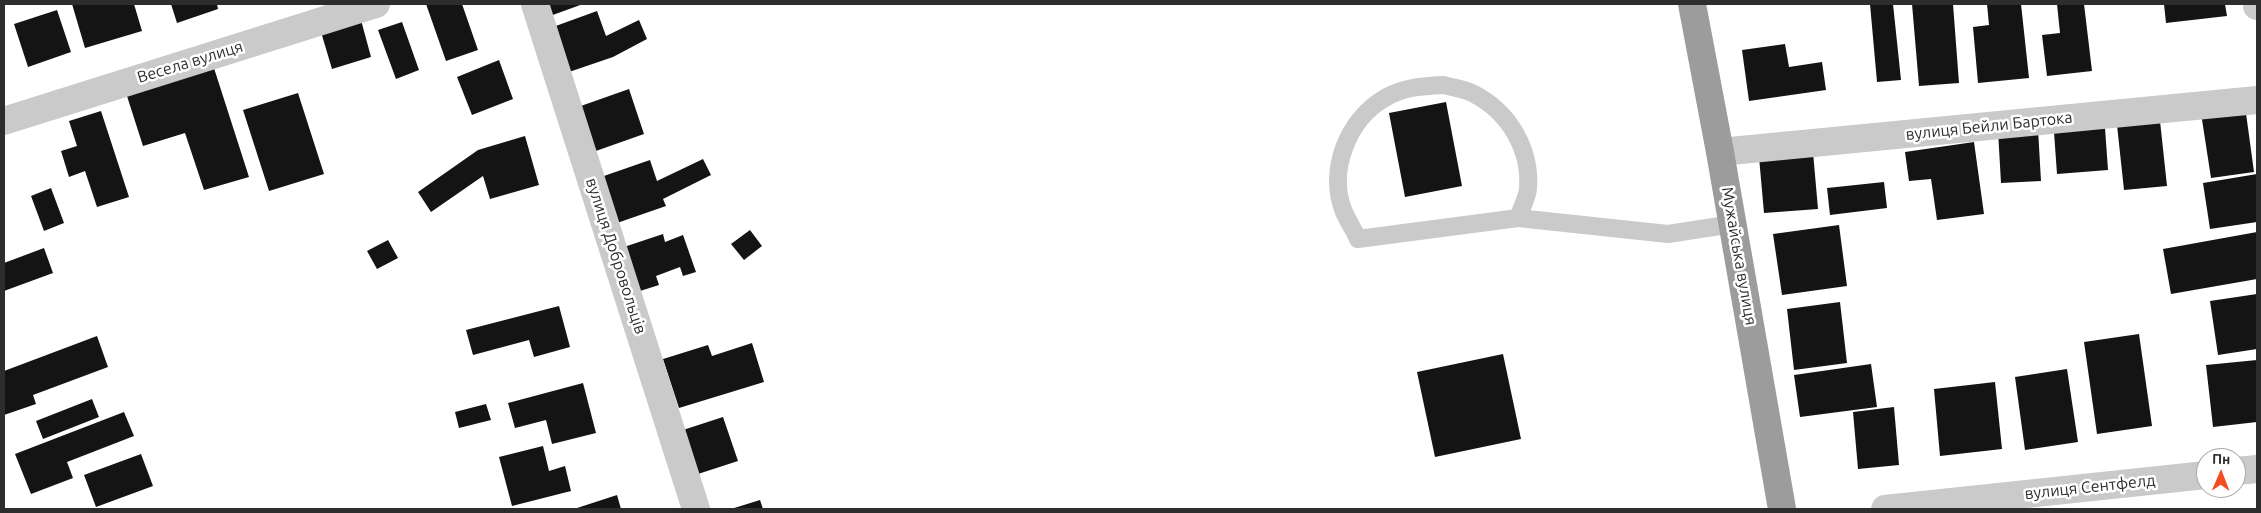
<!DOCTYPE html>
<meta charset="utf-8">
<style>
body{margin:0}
#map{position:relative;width:2261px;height:513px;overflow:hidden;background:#fff;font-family:Ubuntu,sans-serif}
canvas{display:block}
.frame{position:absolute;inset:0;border:5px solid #2d2d2d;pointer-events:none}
.north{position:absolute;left:2196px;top:448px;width:50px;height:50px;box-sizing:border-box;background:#fff;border:1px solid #ababab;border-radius:50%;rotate:1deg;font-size:14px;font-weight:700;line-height:20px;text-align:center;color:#2d2d2d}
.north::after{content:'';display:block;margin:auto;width:18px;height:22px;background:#f04d22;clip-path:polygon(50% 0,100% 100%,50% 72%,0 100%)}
</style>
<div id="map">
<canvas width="2261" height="513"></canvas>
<div class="frame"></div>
<div class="north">Пн</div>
</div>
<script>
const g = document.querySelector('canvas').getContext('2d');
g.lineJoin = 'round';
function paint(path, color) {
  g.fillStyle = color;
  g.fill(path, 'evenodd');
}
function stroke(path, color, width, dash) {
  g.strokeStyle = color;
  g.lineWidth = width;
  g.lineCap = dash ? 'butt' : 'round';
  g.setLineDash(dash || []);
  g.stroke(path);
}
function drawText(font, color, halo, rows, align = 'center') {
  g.font = font + ' Ubuntu,sans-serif';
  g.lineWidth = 5;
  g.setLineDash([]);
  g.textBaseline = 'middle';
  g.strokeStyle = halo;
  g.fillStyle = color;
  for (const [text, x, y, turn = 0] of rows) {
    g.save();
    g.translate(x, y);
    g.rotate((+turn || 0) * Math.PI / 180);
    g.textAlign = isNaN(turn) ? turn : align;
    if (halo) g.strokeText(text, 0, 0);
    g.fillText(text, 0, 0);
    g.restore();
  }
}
paint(new Path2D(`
 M72 4H134L142 31 85 48Z
 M171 4H217L218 9 177 23Z
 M426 4H462L478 50 446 61Z
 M546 4H583L550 16Z
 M1870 4H1893L1901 80 1877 82Z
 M1912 4H1953L1959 83 1919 86Z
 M1987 4H2021L2029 78 1978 83 1973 27 1989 25Z
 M2057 4H2084L2092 71 2047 76 2042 35 2060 33Z
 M2164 4H2225L2227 16 2166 23Z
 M57 10 71 52 28 67 14 24Z
 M597 11 606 36 639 20 647 39 613 57 569 72 553 27Z
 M361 20 371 57 332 69 321 32Z
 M402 22 419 70 396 79 378 30Z
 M1785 44 1789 67 1822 62 1826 90 1749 101 1742 50Z
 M499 60 513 99 472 115 457 77Z
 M213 65 249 177 204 190 185 133 143 146 126 93Z
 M629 89 644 134 593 152 578 107Z
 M298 93 324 174 269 191 243 110Z
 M1446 102 1462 186 1405 197 1389 113Z
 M2245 106 2254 172 2211 178 2201 113Z
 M101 111 129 197 97 207 85 171 69 177 61 151 77 146 69 121Z
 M2160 121 2167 186 2124 190 2117 125Z
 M2105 128 2108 170 2057 174 2054 132Z
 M2038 129 2041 181 2001 183 1998 131Z
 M525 136 539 185 490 199 483 176 431 212 418 192 478 150Z
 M1974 142 1984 214 1937 220 1931 179 1909 181 1905 152Z
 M1813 152 1818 209 1764 213 1759 157Z
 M703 159 711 175 663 199 666 206 617 223 601 177 650 160 657 181Z
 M2257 174V222L2210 229 2203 183Z
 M1884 182 1887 208 1830 215 1827 188Z
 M51 188 64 223 44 231 31 196Z
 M1839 225 1847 286 1782 295 1773 234Z
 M750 230 762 246 744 260 731 244Z
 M2257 232V279L2171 294 2163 249Z
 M663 234 665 242 683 235 696 272 683 276 680 267 656 276 659 285 640 291 624 247Z
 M388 240 398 258 377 269 367 251Z
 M44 248 53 273 4 291V263Z
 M2257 294V349L2218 355 2210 301Z
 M1840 302 1847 363 1794 370 1787 309Z
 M559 306 570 347 534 357 529 340 473 355 466 330Z
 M2139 334 2152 426 2097 434 2084 342Z
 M97 336 108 367 33 395 36 404 4 415V371Z
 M752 343 764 382 679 408 663 359 708 345 712 356Z
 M1503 354 1521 439 1435 457 1417 372Z
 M2257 360V422L2213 427 2206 365Z
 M1871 364 1877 407 1800 417 1794 375Z
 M2067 369 2078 442 2025 450 2015 377Z
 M1995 382 2002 449 1940 456 1934 389Z
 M583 383 596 433 552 444 546 420 515 428 508 403Z
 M92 399 99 417 43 439 36 421Z
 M486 404 491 420 459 428 455 412Z
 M1894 407 1899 465 1858 469 1853 412Z
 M124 412 134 436 67 462 73 478 31 494 15 454Z
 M723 417 738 461 698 474 683 430Z
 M543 446 549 471 565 466 571 491 512 506 499 457Z
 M141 454 153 486 96 507 84 475Z
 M617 495 621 509H574Z
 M760 500 763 509H731Z`), '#141414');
stroke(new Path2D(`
 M1444 85C1454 88 1465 89 1474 94 1509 112 1531 149 1528 189 1527 198 1521 209 1518 218L1358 239C1354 230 1348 221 1344 212 1327 171 1348 119 1385 98 1403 87 1423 86 1444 85Z
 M1518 218 1668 234 1733 224`), '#cacaca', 18);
stroke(new Path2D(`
 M535 4 696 509
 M2257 4V6
 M4 121 376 4
 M1720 152 2257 100
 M2236 471 2257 469
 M1885 509 2206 475`), '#cacaca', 28);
stroke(new Path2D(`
 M1692 4 1720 152 1782 509`), '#9c9c9c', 28);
drawText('16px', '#2d2d2d', '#fff', [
 ["Весела вулиця",190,62,-17],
 ["вулиця Бейли Бартока",1989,126,-6],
 ["вулиця Добровольців",616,256,72],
 ["Мужайська вулиця",1739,256,80],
 ["вулиця Сентфелд",2090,487,-6]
]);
</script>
